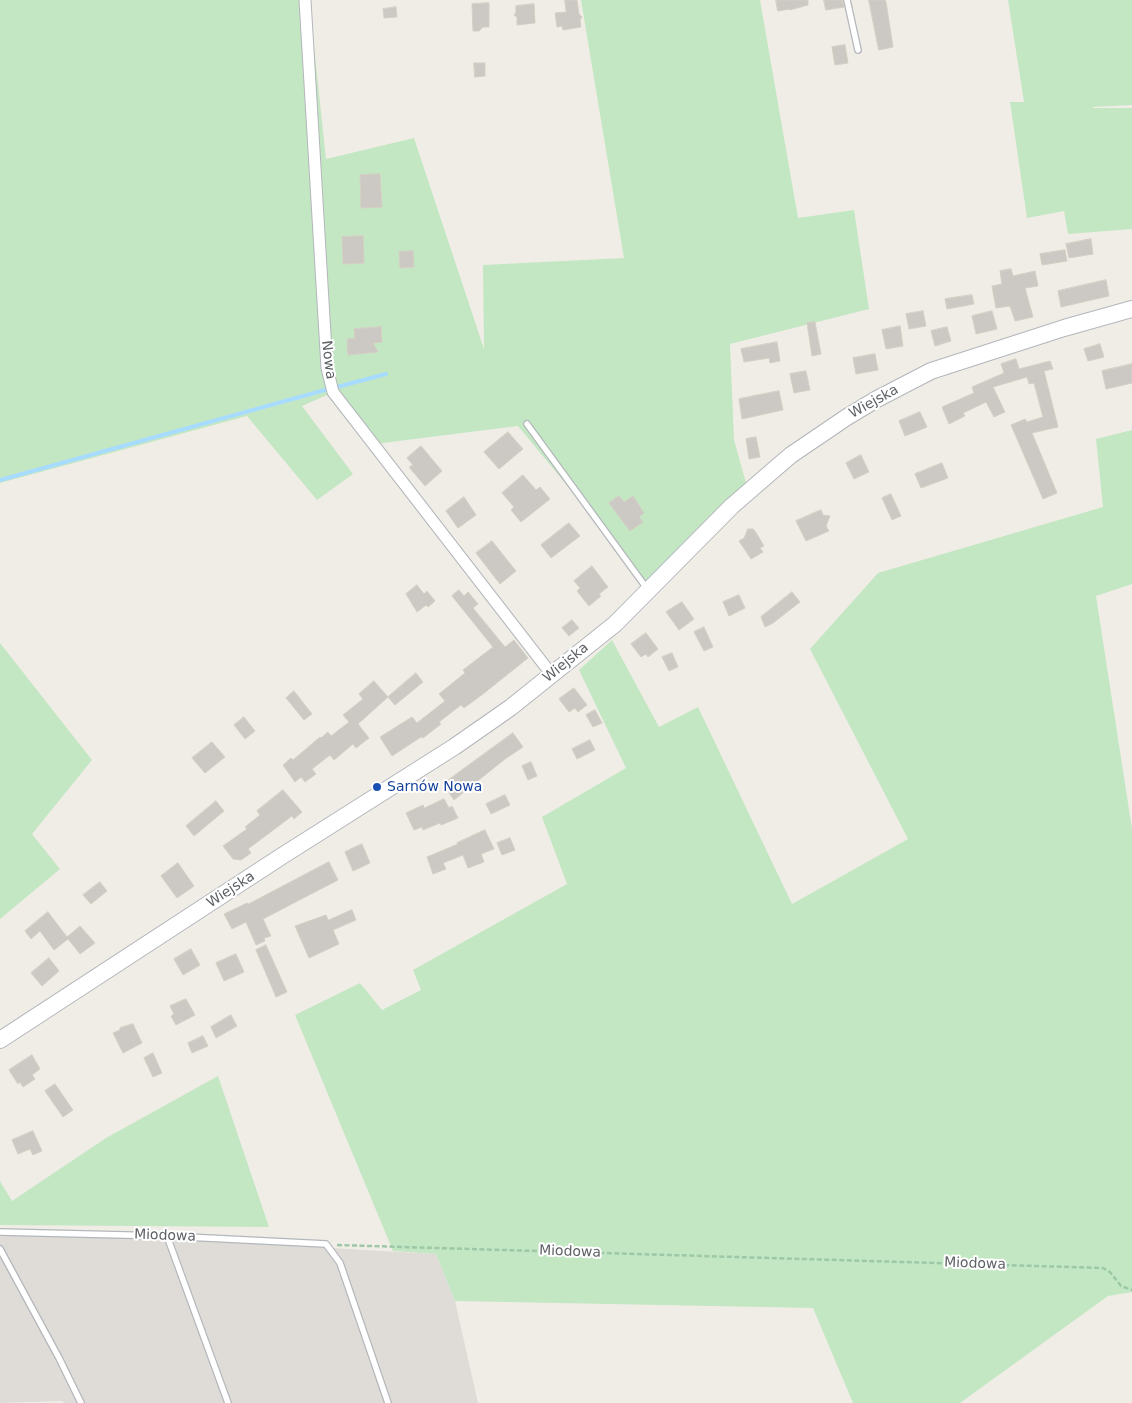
<!DOCTYPE html>
<meta charset="utf-8">
<style>
body{margin:0}
canvas{display:block;background:#f0ede6}
</style>
<canvas width="1132" height="1403"></canvas>
<script>
const g = document.querySelector('canvas').getContext('2d');
g.lineJoin = 'round';
function paint(path, color) {
  g.fillStyle = color;
  g.fill(path, 'evenodd');
}
function stroke(path, color, width, dash) {
  g.strokeStyle = color;
  g.lineWidth = width;
  g.lineCap = dash ? 'butt' : 'round';
  g.setLineDash(dash || []);
  g.stroke(path);
}
function drawText(font, color, halo, rows, align = 'center') {
  g.font = font + ' "DejaVu Sans",sans-serif';
  g.lineWidth = 4;
  g.setLineDash([]);
  g.textBaseline = 'middle';
  g.strokeStyle = halo;
  g.fillStyle = color;
  for (const [text, x, y, turn = 0] of rows) {
    g.save();
    g.translate(x, y);
    g.rotate((+turn || 0) * Math.PI / 180);
    g.textAlign = isNaN(turn) ? turn : align;
    if (halo) g.strokeText(text, 0, 0);
    g.fillText(text, 0, 0);
    g.restore();
  }
}
paint(new Path2D(`
 M0 1229 436 1254 455 1301 478 1403H64L62 1401 0 1403Z`), '#dfdcd8');
paint(new Path2D(`
 M0 0H309L326 159 414 138 484 349 483 265 624 258 581 0H760L798 218 854 210 869 309 730 344 734 440 746 483 680 552 646 581 518 426 367 445 327 395 302 406 353 474 317 500 247 416 0 483Z
 M1008 0H1132V105L1093 107V108H1132V229L1068 234 1064 211 1027 218 1010 102H1024Z
 M1132 430V584L1096 596 1132 829V1292L1108 1296 960 1403H853L813 1308 455 1301 436 1254 393 1251 295 1015 360 983 382 1010 421 990 413 970 567 884 542 817 626 768 579 670 612 640 659 727 698 707 792 904 908 839 810 649 878 573 1103 507 1096 439Z
 M0 643 92 760 32 834 60 869 0 919Z
 M218 1076 269 1227 0 1225V1181L12 1201 106 1138Z`), '#c4e7c3');
stroke(new Path2D(`
 M337 387 386 374
 M0 480 325 390`), '#a7dbff', 4);
const building = new Path2D(`
 M565 0H577L579 14 582 17 580 20 581 27 563 30 562 26 557 27 555 13 566 12Z
 M776 0H808V5L790 10V9L778 11Z
 M824 0H842L844 7 826 10Z
 M869 0H885L886 2 893 47 879 50Z
 M489 3V27H483L479 31H473L472 4Z
 M534 4 535 23 517 25V17L514 15 516 12V6Z
 M396 7 397 17 384 18 383 9Z
 M845 45 848 63 835 65 832 47Z
 M474 63H485V76L475 77Z
 M380 174 382 207 361 208 360 175Z
 M363 236 364 263 343 264 342 237Z
 M1091 239 1093 254 1069 258 1066 244Z
 M1065 250 1067 261 1042 265 1040 254Z
 M413 251 414 267 400 268 399 252Z
 M1011 269 1013 276 1035 271 1038 286 1025 288 1033 317 1015 321 1010 306 996 308 992 286 1002 284 1000 271Z
 M1106 280 1109 296 1061 307 1058 291Z
 M972 295 974 304 947 309 945 299Z
 M923 311 926 326 909 329 906 314Z
 M992 311 997 329 976 334 972 316Z
 M815 322 821 354 812 356 807 323Z
 M900 326 903 346 886 349 882 330Z
 M381 327 382 342 373 343 378 352 348 355 347 339 355 338 354 329Z
 M947 327 951 341 935 346 931 331Z
 M777 342 780 361 770 363 769 358 744 362 741 349Z
 M1100 344 1104 357 1088 361 1084 349Z
 M875 354 878 370 856 374 853 358Z
 M1016 359 1019 369 1050 361 1053 369 1044 371 1058 427 1032 433 1057 493 1043 499 1011 425 1025 419 1027 422 1043 417 1034 383 1029 384 1027 377 993 387 1005 412 994 417 986 402 963 413 965 416 949 424 942 407 974 393 972 387 1004 373 1001 364Z
 M1132 364V383L1106 389 1102 371Z
 M806 371 810 390 794 393 790 374Z
 M779 391 783 410 742 419 739 399Z
 M920 412 927 427 905 436 899 421Z
 M508 432 523 449 499 469 484 452Z
 M756 437 760 457 749 459 746 439Z
 M421 446 442 471 425 486 409 467 413 465 407 458Z
 M861 455 869 472 854 479 846 463Z
 M942 463 948 478 921 488 915 474Z
 M523 475 536 490 540 487 550 499 521 522 511 510 514 507 502 493Z
 M891 494 901 516 892 520 882 498Z
 M619 496 624 502 633 496 644 513 639 517 643 522 630 531 609 503Z
 M464 497 476 515 458 528 446 511Z
 M821 510 823 515 830 516 826 526 829 531 806 541 796 521Z
 M569 523 580 536 551 558 541 545Z
 M748 529H753L755 531 764 546 760 548 763 552 751 559 739 541 744 538Z
 M492 541 516 571 500 584 476 553Z
 M592 566 608 587 599 594 601 596 589 606 577 591 580 588 574 581Z
 M417 585 424 594 427 591 435 601 428 607 426 605 417 612 406 594Z
 M459 590 464 596 468 592 478 604 473 608 505 647 514 640 528 658 483 694 464 708 461 705 439 722 441 724 423 738 421 737 392 756 380 737 412 717 417 723 445 701 439 694 465 673 463 670 493 647 452 596Z
 M792 592 800 602 773 623 765 627 761 617Z
 M739 595 745 608 729 616 723 602Z
 M682 602 694 619 679 630 666 612Z
 M572 620 579 628 569 636 562 628Z
 M704 627 713 647 704 651 694 632Z
 M646 633 658 649 648 657 646 654 641 657 631 644Z
 M672 653 678 667 669 671 662 657Z
 M416 673 423 682 395 705 388 697Z
 M374 681 388 697 358 724 369 738 356 748 353 744 334 760 330 755 312 769 316 774 305 782 301 777 295 782 283 765 291 758 293 760 320 737 321 738 328 732 331 736 349 722 343 715 363 699 359 694Z
 M574 688 587 705 578 712 575 708 569 712 559 699Z
 M294 691 312 714 304 720 286 698Z
 M595 710 602 723 593 727 586 715Z
 M244 717 255 731 245 739 234 725Z
 M513 733 523 747 505 759 454 800 443 784Z
 M590 740 595 750 577 759 572 749Z
 M212 742 225 757 205 773 192 758Z
 M531 762 537 776 528 780 522 766Z
 M283 790 302 812 294 819 292 816 248 849 251 853 241 860 233 859 223 846 247 829 245 827 260 815 257 811Z
 M505 795 510 805 491 814 486 804Z
 M444 799 449 808 452 806 458 818 441 825 440 823 423 830 422 827 414 830 406 813 423 805 424 808Z
 M216 801 224 811 194 836 186 826Z
 M485 830 494 849 481 854 484 862 468 868 463 855 443 863 446 869 433 874 427 857 458 844 457 843Z
 M510 838 515 850 502 855 497 843Z
 M362 844 370 863 353 871 345 852Z
 M329 862 338 880 263 919 271 936 264 938 265 941 256 945 246 922 232 929 224 914 247 903 248 904Z
 M178 863 194 886 177 898 161 876Z
 M100 882 107 891 91 904 83 895Z
 M352 910 356 920 333 930 339 944 309 958 295 926 326 915 328 920Z
 M48 912 67 937 80 926 95 943 80 954 68 939 54 950 40 931 31 939 25 931Z
 M266 945 287 992 276 997 256 950Z
 M191 949 200 965 183 975 174 959Z
 M236 954 244 972 224 981 216 963Z
 M49 958 59 971 42 986 31 973Z
 M186 999 195 1015 176 1025 171 1016 174 1014 170 1006Z
 M231 1015 237 1026 216 1038 211 1027Z
 M133 1024 142 1043 123 1053 113 1033 120 1030V1028Z
 M203 1036 208 1046 192 1053 188 1043Z
 M153 1053 162 1073 153 1077 144 1058Z
 M32 1055 40 1069 32 1075 35 1079 23 1087 20 1082 18 1084 9 1070Z
 M55 1084 73 1110 63 1117 45 1091Z
 M33 1131 42 1151 33 1155 30 1149 18 1154 12 1140Z`);
paint(building, '#ccc8c3');
stroke(building, '#d5cfc4', 1);
const lane = new Path2D(`
 M847 0 858 50
 M527 424 648 590
 M0 1232 167 1236 326 1244 340 1263 388 1403
 M167 1236 228 1403
 M0 1249 59 1358 81 1403`);
const street = new Path2D(`
 M305 0 327 368 333 392 552 675`);
const secondary = new Path2D(`
 M0 1040 282 856 454 747 510 708 615 624 732 506 770 473 791 455 847 417 877 399 931 371 1064 328 1132 309`);
stroke(lane, '#b3b7bb', 8);
stroke(street, '#b3b7bb', 13);
stroke(secondary, '#b2b6bb', 18);
stroke(new Path2D(`
 M337 1245 1103 1268 1110 1272 1121 1286 1132 1290`), '#9cc8a7', 2.5, [5, 2.5]);
stroke(lane, '#fff', 5.5);
stroke(street, '#fff', 11);
stroke(secondary, '#fff', 16);
for (const [x, y, r, color] of [
 [377,787,5,"#1a4fb4"]
]) {
  const dot = new Path2D();
  dot.arc(x, y, r, 0, 2 * Math.PI);
  g.fillStyle = color;
  g.fill(dot);
  stroke(dot, '#fff', 2);
}
drawText('14px', '#5e6266', '#fff', [
 ["Nowa",328,360,83],
 ["Wiejska",874,402,-29],
 ["Wiejska",566,663,-39],
 ["Wiejska",231,890,-33],
 ["Miodowa",165,1236,2],
 ["Miodowa",570,1252,2],
 ["Miodowa",975,1264,2]
]);
drawText('14px', '#164399', '#fff', [
 ["Sarnów Nowa",387,787]
], 'left');
</script>
